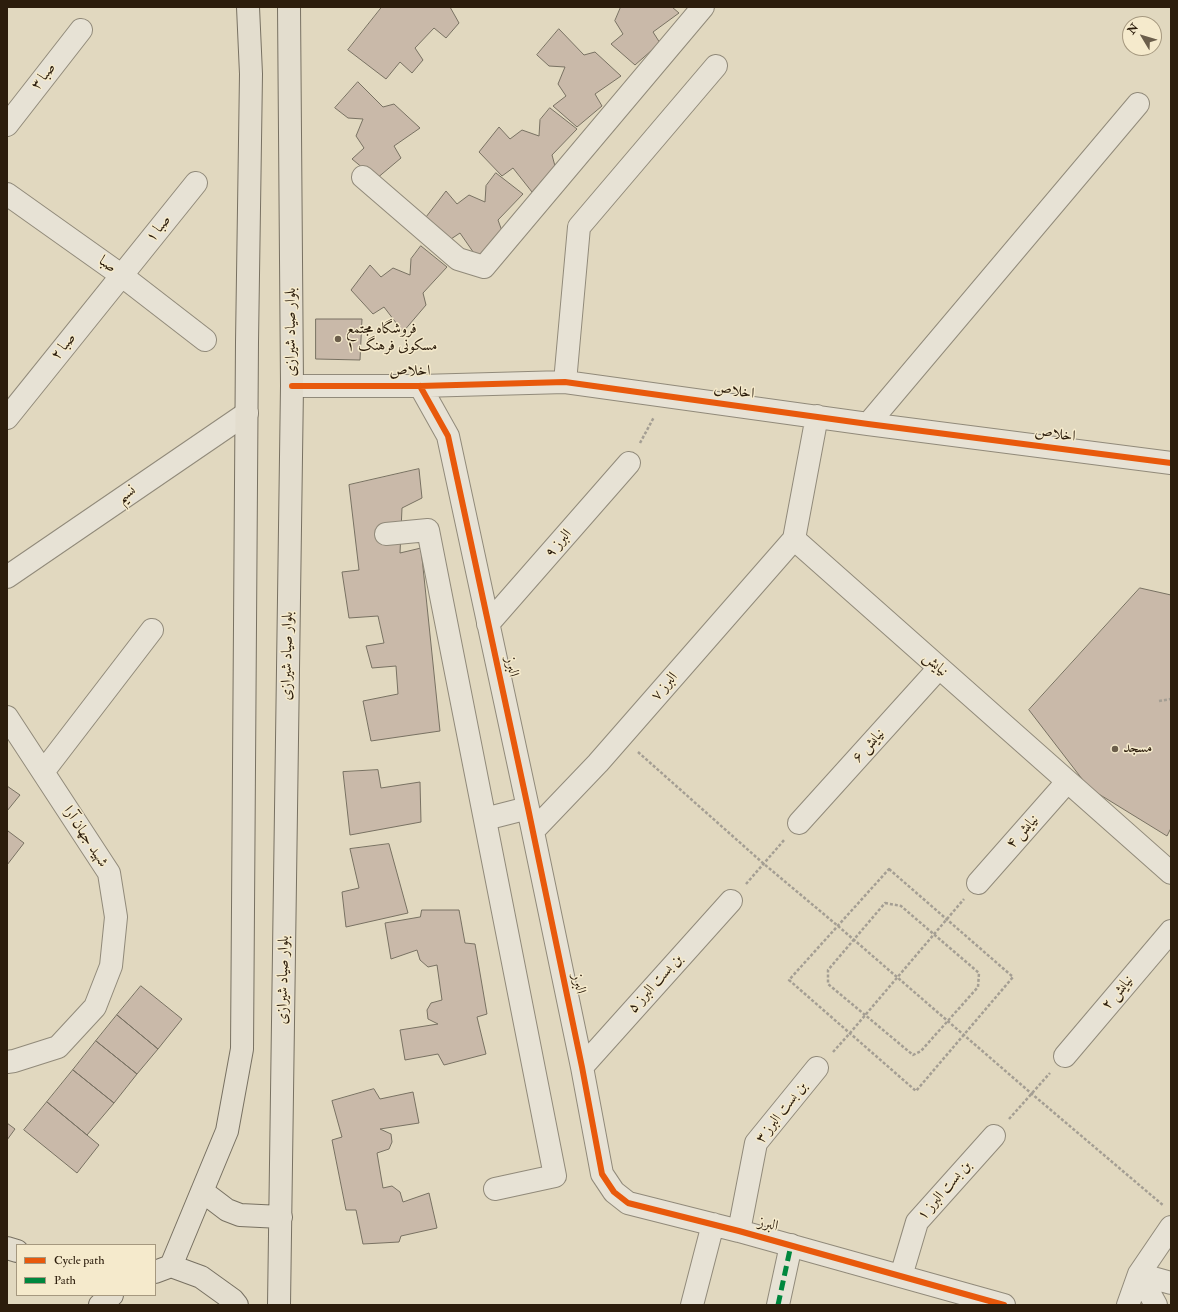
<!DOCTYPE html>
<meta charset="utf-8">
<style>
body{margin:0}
#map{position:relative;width:1178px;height:1312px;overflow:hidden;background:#e1d8bf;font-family:"IM FELL Double Pica",serif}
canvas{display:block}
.frame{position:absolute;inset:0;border:8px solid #2c1d0c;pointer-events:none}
.legend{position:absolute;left:16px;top:1244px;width:140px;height:52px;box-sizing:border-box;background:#f5eacc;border:1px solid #a5987f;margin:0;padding:5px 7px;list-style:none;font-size:12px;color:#2c1d0c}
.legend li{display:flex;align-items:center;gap:8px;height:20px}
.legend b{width:20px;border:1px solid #a5987f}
.north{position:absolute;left:1122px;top:16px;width:40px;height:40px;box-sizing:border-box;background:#f5eacc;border:1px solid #a5987f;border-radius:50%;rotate:308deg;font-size:11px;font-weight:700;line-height:16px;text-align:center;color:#2c1d0c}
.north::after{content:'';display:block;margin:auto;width:14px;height:18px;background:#6b5e4b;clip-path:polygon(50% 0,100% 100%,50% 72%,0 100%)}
</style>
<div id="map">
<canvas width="1178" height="1312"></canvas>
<div class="frame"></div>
<ul class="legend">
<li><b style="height:5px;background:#e8590c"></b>Cycle path</li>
<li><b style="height:5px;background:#00873e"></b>Path</li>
</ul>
<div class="north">N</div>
</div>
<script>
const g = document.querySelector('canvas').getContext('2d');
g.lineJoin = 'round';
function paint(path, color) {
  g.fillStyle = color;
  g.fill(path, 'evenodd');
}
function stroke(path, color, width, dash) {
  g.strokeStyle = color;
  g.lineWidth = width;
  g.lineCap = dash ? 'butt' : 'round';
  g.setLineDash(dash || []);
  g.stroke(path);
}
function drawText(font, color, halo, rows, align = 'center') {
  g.font = font + ' "IM FELL Double Pica",Amiri,serif';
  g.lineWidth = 3;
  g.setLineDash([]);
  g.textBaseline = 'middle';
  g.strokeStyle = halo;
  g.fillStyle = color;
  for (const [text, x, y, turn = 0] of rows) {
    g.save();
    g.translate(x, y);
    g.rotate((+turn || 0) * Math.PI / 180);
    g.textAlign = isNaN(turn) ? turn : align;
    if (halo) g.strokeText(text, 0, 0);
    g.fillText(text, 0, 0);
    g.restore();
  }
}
const building = new Path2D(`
 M382 7H450L459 23 446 38 434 28 415 48 423 60 412 73 400 62 386 79 348 50Z
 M621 7H672L679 13 653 32 660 43 635 65 611 44 623 34 615 21Z
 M559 29 584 55 595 52 621 76 595 94 602 106 577 127 553 106 566 96 558 84 565 67 549 66 537 55Z
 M358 82 383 107 394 104 420 128 394 146 401 158 376 179 352 159 364 148 356 136 363 119 348 118 335 108Z
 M550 108 577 129 552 155 555 166 532 192 513 168 502 176 479 152 499 127 510 139 522 130 539 136 540 120Z
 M496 173 523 194 498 220 502 231 478 259 460 233 448 241 426 217 446 191 457 204 469 195 485 202 486 186Z
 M421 246 447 267 423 293 426 305 403 332 384 307 373 314 351 290 370 265 381 277 393 268 410 275 411 259Z
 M316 319H362L360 360 316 359Z
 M419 469 422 498 402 508 400 553 421 548 440 731 371 741 363 701 398 694 396 666 372 668 366 646 384 643 378 616 349 618 342 572 359 570 349 485Z
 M1140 588 1171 595V828L1167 836 1089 788 1029 710Z
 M378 770 381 788 420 782 421 822 350 835 343 772Z
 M7 786 20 795 7 811Z
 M8 831 24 843 7 865V833Z
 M389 844 408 913 346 927 342 892 359 888 350 849Z
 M422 910H459L465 943 475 944 487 1014 477 1017 486 1054 444 1065 438 1054 405 1060 400 1030 438 1024 428 1019 427 1010 431 1003 442 1000 437 965 428 967 420 960 417 950 391 959 385 923 420 917Z
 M141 986 182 1019 158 1049 117 1015Z
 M117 1015 158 1049 137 1074 96 1041Z
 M96 1041 137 1074 114 1103 73 1070Z
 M73 1070 114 1103 87 1135 47 1102Z
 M374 1089 380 1099 413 1092 419 1123 380 1129 391 1134 392 1142 389 1149 377 1153 383 1188 392 1186 400 1192 403 1202 429 1193 437 1228 401 1236 399 1242 363 1244 356 1210H346L332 1140 342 1137 332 1101Z
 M47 1102 99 1145 77 1173 24 1130Z
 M7 1123 15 1129 7 1140Z`);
paint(building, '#c9b9a9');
stroke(building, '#787162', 1);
const minor = new Path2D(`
 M7 125 81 30
 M363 177 458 259 484 267 703 7
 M7 194 121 275 205 340
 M565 382 579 227 716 66
 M292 386H420L565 382 868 424 1171 463
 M420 386 448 436 528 808 582 1067 602 1174 614 1192 628 1203 739 1231 1004 1305
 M7 418 196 183
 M868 424 1138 104
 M386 534 428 530 555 1176 495 1189
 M794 539 1171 873
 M794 539 817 416
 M7 577 247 413
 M488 624 629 463
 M7 717 109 873 116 917 111 966 95 1007 58 1047 14 1061 7 1062
 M43 772 152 630
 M485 819 528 808
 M799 823 939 668
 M533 831 598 763 794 539
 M978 883 1067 782
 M1065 1056 1171 931
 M582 1067 731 901
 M739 1231 756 1143 817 1068
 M1139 1274 1156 1305
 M1139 1274 1171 1283
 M901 1276 917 1222 994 1136
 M692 1305 713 1224
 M778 1305 791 1245
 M1128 1305 1139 1274 1171 1227`);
const major = new Path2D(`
 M202 1191 227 1210 240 1215 281 1217
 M7 1248 17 1251
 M171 1266 227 1131 242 1049 247 342 251 74 248 7
 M155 1272 171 1266 201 1277 233 1300 237 1305
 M100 1305 112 1295
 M279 1305 292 386 289 7`);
stroke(minor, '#918a7a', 24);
stroke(major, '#787162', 24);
stroke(new Path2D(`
 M640 443 654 417
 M1159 701 1171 699
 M638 752 764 864 838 926 1032 1094 1164 1206
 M889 869 1013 977 916 1091 789 980Z
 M746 884 785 839
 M885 903 901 906 979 973 978 987 921 1051 913 1055 828 984V970Z
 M833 1052 850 1033 964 899
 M1009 1119 1050 1073`), '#a49e93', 2.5, [3, 2]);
stroke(minor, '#e7e2d5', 22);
stroke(major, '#e3ddce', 22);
stroke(new Path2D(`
 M778 1305 791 1245`), '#00873e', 5, [10, 5]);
stroke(new Path2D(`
 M292 386H420L565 382 868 424 1171 463
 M420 386 448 436 528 808 582 1067 602 1174 614 1192 628 1203 739 1231 1004 1305`), '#e8590c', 6);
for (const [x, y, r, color] of [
 [338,339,4,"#6b5e4b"],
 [1115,749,4,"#6b5e4b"]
]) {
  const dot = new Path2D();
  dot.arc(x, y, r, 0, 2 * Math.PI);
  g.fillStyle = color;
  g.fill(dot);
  stroke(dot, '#f5eacc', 1.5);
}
drawText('15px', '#2c1d0c', '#f5eacc', [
 ["صبا ۳",44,77,-52],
 ["صبا ۱",159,229,-51],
 ["صبا",107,265,36],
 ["بلوار صیاد شیرازی",292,332,-90],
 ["صبا ۲",64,347,-51],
 ["اخلاص",410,372,-1],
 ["اخلاص",734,392,8],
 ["اخلاص",1055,435,7],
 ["نسیم",127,495,-34],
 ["البرز ۹",559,544,-49],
 ["بلوار صیاد شیرازی",288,656,-89],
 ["نیایش",935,665,42],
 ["البرز",511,667,78],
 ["البرز ۷",665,687,-49],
 ["نیایش ۶",869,746,-48],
 ["نیایش ۴",1023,832,-48],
 ["شهید جهان آرا",85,837,57],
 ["بلوار صیاد شیرازی",284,980,-89],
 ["البرز",578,984,78],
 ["بن بست البرز ۵",656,984,-48],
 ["نیایش ۲",1118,993,-50],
 ["بن بست البرز ۳",782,1113,-52],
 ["بن بست البرز ۱",945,1191,-49],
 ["البرز",768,1225,15]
]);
drawText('15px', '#2c1d0c', '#f5eacc', [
 ["فروشگاه مجتمع",346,330],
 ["مسکونی فرهنگ ۱",346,347],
 ["مسجد",1123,749]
], 'left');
</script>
